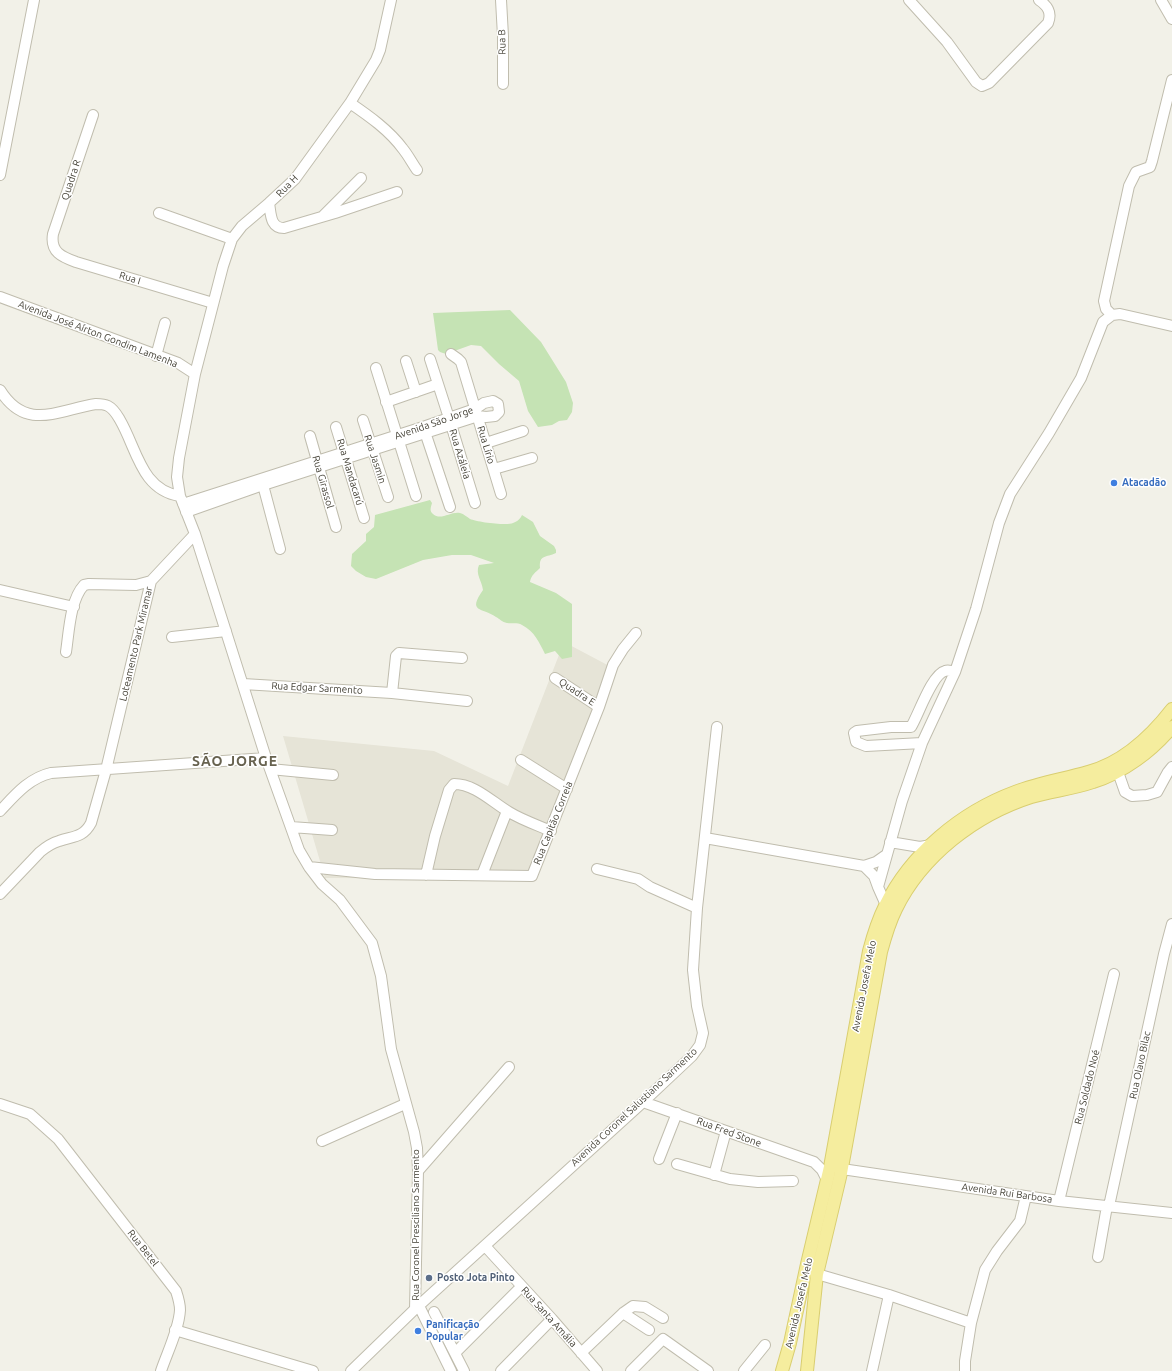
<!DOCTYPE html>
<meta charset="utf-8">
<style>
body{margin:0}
canvas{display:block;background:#f2f1e8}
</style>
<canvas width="1172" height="1371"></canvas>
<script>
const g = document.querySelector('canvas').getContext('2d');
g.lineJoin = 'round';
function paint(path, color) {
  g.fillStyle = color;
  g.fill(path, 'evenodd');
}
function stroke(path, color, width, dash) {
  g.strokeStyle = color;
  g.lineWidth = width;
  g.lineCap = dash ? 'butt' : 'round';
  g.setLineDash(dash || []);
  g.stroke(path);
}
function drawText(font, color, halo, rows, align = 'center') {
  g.font = font + ' Ubuntu,sans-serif';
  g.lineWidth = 3;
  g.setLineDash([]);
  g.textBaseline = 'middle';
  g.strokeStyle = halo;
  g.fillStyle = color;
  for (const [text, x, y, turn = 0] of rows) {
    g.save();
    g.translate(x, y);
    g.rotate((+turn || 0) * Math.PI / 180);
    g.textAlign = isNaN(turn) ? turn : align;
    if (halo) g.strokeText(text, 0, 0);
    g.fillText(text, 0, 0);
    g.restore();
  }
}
paint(new Path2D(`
 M564 642 615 669 531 879 325 878 283 736 434 751 508 786Z`), '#e6e4d7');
paint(new Path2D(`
 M510 310 541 342 566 382 573 403 572 412 567 420 559 421 552 425 538 427 528 411 519 381 499 364 481 346 471 345 446 354 440 352 438 350 433 313Z
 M430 500 432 503C431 507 429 511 433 514 441 521 451 511 460 513 464 514 467 517 470 519 477 522 507 526 513 523 518 521 520 519 522 515L533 522 540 536 554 546 556 550V553C546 558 539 554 540 568 536 572 531 575 530 582L556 593 572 604V657L562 659 555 651 545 654C539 642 535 632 522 625 517 622 512 624 507 623 502 622 500 619 496 617 482 607 467 613 483 590 482 581 475 574 479 565L494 563 471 555H452L423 560 376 579 366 577 356 571 351 566 352 554 366 541V534L374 527 375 515Z`), '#c5e3b4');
const minor = new Path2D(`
 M391 0 380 50 376 60 350 103 295 179 269 203 242 226 232 239 223 266 195 374 179 458 177 477 180 496 195 534 266 758 299 850 309 867 322 884 340 900 372 943 381 976 391 1049 414 1132 417 1148 418 1171 415 1309
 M501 0 503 36V84
 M909 0 947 42 976 82 982 86 989 83 1048 23C1052 13 1048 6 1039 0
 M1161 0 1172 19
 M350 103C369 116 389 130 403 149 408 155 412 163 417 170
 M93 115 53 234C50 252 62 257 76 262L213 303
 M0 175 34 0
 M269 203C271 214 270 228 284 228L335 213 397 192
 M159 213 232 239
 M323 216 361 178
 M0 297 178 363 195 374
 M1112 315 1106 309 1104 301 1129 186 1136 172 1150 167 1152 161 1172 80
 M451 354 458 359 461 362 501 494
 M156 356 165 323
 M430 359 449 418 475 503
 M406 361 416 392
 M376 368 416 496
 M0 390C26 432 58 410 96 404 100 404 104 404 108 406 114 409 117 415 120 420 137 449 141 490 180 496
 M386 402 438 384
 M363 420 388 497
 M336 427 364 518
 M424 429 450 507
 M310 436 336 527
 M486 443 523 431
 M494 469 532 458
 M263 485 280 549
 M183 504 423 427 475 409 484 403 493 401 498 404 499 412 495 416 486 417 478 416 257 487 186 512
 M0 590 74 607
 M172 637 226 631
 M66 652C69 632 70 600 84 585L89 584 136 585 151 581
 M555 678 599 707
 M243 684 392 693 467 701
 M392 693 396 656 399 653 462 658
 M922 743 866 746 856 742 854 733 857 731 891 727H911C918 716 932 674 945 671 948 670 952 671 955 672
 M521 760 567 789
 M270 769 333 775
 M1118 772 1125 792 1132 796 1147 795 1157 792 1168 772 1172 767
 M0 811C15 795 29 778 51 773L266 758
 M291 827 332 830
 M705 838 864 866 876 862 886 855
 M890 842 920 847 931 845
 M864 866 874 876 878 887
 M309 867 375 874 532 876 599 707 613 665 623 649 636 633
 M597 869 638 879 650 887 697 908
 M426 875 435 836 449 790 454 784C475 784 492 802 509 812 522 820 537 825 551 831
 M482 875 507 811
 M0 894 40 852C46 847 52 843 59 841 73 836 83 838 91 823L106 770 151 581 195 534
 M886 905 878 887 902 801 922 743 955 672 976 609 999 523 1010 494 1049 433 1081 378 1103 322 1112 315 1120 314 1172 326
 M643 1102 814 1162 822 1170 827 1180
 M0 1104 30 1114 58 1139 176 1291C178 1297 180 1304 180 1310 179 1329 167 1353 161 1371
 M322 1141 405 1104
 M659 1159 677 1113
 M677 1164 730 1179 758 1182 793 1181
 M842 1169 1059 1201 1172 1213
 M418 1171 509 1067
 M714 1175 726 1131
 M1059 1201 1114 974
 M1109 1206 1164 954 1172 924
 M485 1246 552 1319 597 1371
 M1098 1257 1107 1206
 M817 1274 889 1295 971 1323
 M419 1306 451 1371
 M434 1312 464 1371
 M623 1313 649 1330
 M175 1330 313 1371
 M455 1353 521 1287
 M581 1353 623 1313 633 1306 645 1307 663 1318
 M351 1371 415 1309 643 1102 692 1056 700 1045 703 1033 697 1006 693 970 697 908 717 727
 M501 1371 552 1319
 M631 1371 663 1339 708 1371
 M744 1371 765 1345
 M872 1371 889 1295
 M965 1371V1361L971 1323 985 1270 997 1251 1020 1221 1026 1196`);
const major = new Path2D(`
 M782 1371 790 1343 807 1264 830 1167 869 951C873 936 878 920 885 906 910 854 961 812 1015 792 1039 783 1064 779 1088 772 1122 763 1151 736 1172 709
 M807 1371 817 1274 841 1173 881 952C885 937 889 923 896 909 922 856 975 815 1031 797 1051 791 1073 789 1093 782 1123 773 1152 751 1172 727`);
stroke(minor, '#c0bdae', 12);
stroke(major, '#d9ce70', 14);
stroke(minor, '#fff', 10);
stroke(major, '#f5ed9e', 12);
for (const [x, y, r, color] of [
 [1114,483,4,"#3f7fe0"],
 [429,1278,4,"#5c6f8a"],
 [418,1331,4,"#3f7fe0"]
]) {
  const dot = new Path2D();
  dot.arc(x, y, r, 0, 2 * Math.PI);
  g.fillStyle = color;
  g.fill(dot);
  stroke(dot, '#fff', 1.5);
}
drawText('10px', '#454237', '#fff', [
 ["Rua B",502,42,-91],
 ["Quadra R",71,180,-72],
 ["Rua H",287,186,-46],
 ["Rua I",130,278,17],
 ["Avenida José Aírton Gondim Lamenha",98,334,21],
 ["Avenida São Jorge",434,423,-19],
 ["Rua Lírio",486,445,73],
 ["Rua Azáleia",460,454,73],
 ["Rua Jasmin",375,459,72],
 ["Rua Mandacarú",350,472,73],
 ["Rua Girassol",323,482,74],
 ["Loteamento Park Miramar",136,644,-77],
 ["Rua Edgar Sarmento",317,688,3],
 ["Quadra E",577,692,33],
 ["Rua Capitão Correia",553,823,-68],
 ["Avenida Josefa Melo",864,986,-79],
 ["Rua Olavo Bilac",1140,1065,-78],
 ["Rua Soldado Noé",1087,1087,-76],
 ["Avenida Coronel Salustiano Sarmento",634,1107,-43],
 ["Rua Fred Stone",729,1132,20],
 ["Avenida Rui Barbosa",1007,1193,8],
 ["Rua Coronel Presciliano Sarmento",416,1225,-90],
 ["Rua Betel",143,1248,52],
 ["Avenida Josefa Melo",799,1303,-77],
 ["Rua Santa Amália",549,1317,48]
]);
drawText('bold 10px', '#366cbe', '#fff', [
 ["Atacadão",1122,483],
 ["Panificação",426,1325],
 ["Popular",426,1337]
], 'left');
drawText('bold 10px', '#4e5e75', '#fff', [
 ["Posto Jota Pinto",437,1278]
], 'left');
g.letterSpacing = '1px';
drawText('bold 14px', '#67624f', '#fff', [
 ["SÃO JORGE",235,761]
]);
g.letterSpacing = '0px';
</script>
